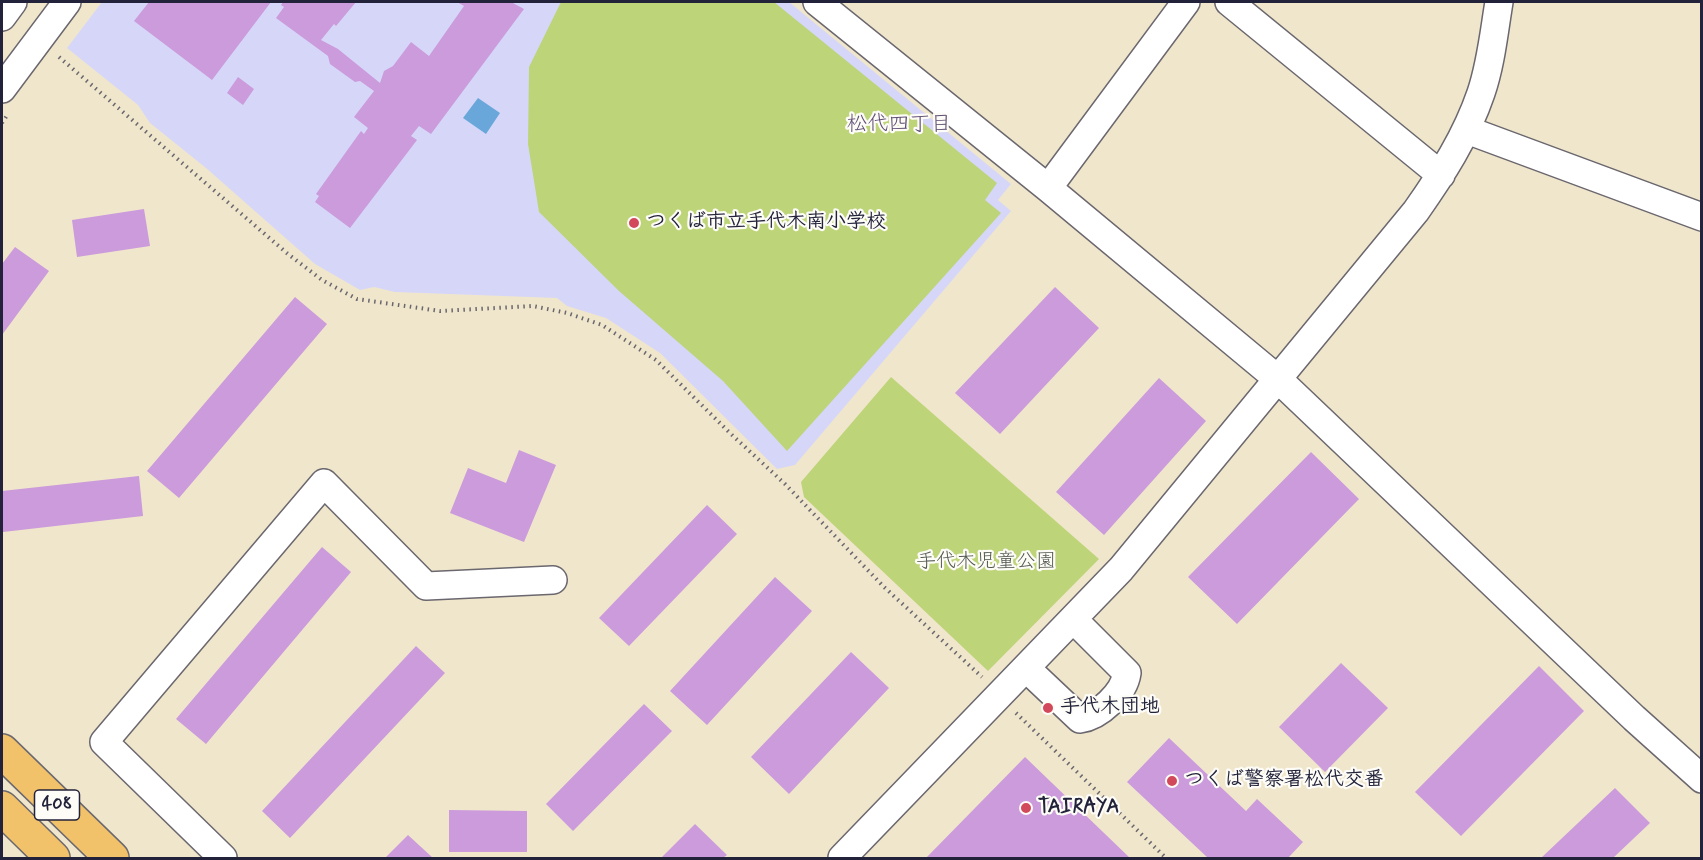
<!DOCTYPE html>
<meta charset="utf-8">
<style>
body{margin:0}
#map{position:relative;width:1703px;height:860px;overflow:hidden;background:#f0e6cc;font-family:Mynerve,sans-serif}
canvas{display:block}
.frame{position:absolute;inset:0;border:3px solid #22223b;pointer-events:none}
</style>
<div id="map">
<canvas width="1703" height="860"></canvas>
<div class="frame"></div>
</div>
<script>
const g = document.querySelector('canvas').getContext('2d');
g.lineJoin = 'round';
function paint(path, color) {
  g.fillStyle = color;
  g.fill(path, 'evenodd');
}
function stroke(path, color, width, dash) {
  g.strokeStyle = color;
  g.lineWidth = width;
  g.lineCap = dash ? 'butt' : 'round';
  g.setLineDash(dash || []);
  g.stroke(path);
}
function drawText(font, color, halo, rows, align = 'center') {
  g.font = font + ' Mynerve,"Klee One",sans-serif';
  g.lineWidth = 4.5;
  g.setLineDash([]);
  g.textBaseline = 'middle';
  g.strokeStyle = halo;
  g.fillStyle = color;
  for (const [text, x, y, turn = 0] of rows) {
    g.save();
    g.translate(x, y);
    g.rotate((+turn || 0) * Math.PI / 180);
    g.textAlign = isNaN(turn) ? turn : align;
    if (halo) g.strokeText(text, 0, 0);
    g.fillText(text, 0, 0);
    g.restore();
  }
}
paint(new Path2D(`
 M102 2H789L1011 184 998 200 1011 211 795 465 777 469 660 353 606 318 567 306 557 298 395 292 374 287 360 290 315 264 206 168 150 123 138 105 67 48Z`), '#d6d7f8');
paint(new Path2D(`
 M561 2H774L997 183 985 200 1001 213 787 451 723 381 619 291 539 212 528 144 529 67Z
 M891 377 1099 559 988 671 804 497 801 482Z`), '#bdd479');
paint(new Path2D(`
 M478 98 500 113 486 134 463 118Z`), '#69a7db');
paint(new Path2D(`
 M149 2H271L212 80 134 21Z
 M283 2H356L336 26 334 24 321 40 338 49 380 83 384 71 393 66 411 42 429 56 464 6 457 2H511L524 9 431 134 419 126 411 136 417 140 350 228 315 202 319 196 316 194 361 131 364 134 368 128 354 117 374 91 360 81 355 82 330 64 328 56 276 18 284 7 281 5Z
 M238 77 254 89 243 105 227 93Z
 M144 209 150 246 77 257 72 220Z
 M15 247 49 271 2 335V264Z
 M1055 287 1099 328 1000 434 955 393Z
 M295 297 327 324 179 498 147 471Z
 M1159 378 1206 421 1104 535 1056 492Z
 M519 450 556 465 524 542 450 513 468 468 506 483Z
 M1311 452 1359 499 1237 624 1188 577Z
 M139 476 143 516 3 532 2 491Z
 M707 505 737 534 629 646 599 618Z
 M322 547 351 572 206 744 176 719Z
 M775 577 812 611 707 725 670 691Z
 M416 646 445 673 290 838 262 811Z
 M851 652 889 688 789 794 751 757Z
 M1341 663 1388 708 1325 772 1279 727Z
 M1539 666 1584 711 1461 836 1415 792Z
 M644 704 672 731 573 831 546 804Z
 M1169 738 1246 811 1257 799 1303 842 1288 858H1208L1127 782Z
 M1025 757 1130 858H926Z
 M1615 788 1650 823 1613 858H1541Z
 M449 810 527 811V852H449Z
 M695 824 727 855 723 858H661Z
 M408 835 433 858H385Z`), '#cb9bdc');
const minor = new Path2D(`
 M817 2 1048 188 1279 380 1634 718 1702 779
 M1229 2 1441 175
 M2 17 13 2
 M2 89 67 2
 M1467 130 1702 217
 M1048 188 1186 2
 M1026 668 1080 719C1100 716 1124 693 1127 673L1073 619
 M223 858 104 742 324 483 426 586 553 580
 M842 858 1121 569 1416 211C1442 174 1466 137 1481 93 1491 64 1494 32 1499 2`);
const highway = new Path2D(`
 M2 751 112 858
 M2 808 53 858`);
stroke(minor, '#6a676e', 30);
stroke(highway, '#6a676e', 36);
stroke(new Path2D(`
 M59 57 288 254 322 280 357 299 440 311 533 306 567 313 602 325 656 360 731 434 785 484 884 587 982 677
 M2 123 8 114
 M1016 713 1166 858`), '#6a676e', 4, [1.5, 4.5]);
stroke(minor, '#fff', 27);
stroke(highway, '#f2c26a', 33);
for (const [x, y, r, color] of [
 [634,223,6,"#d1495b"],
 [1048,708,6,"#d1495b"],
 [1172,781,6,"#d1495b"],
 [1026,808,6,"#d1495b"]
]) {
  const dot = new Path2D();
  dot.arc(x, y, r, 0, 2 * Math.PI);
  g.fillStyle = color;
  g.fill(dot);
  stroke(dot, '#fdfcf7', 2);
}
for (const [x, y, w] of [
 [57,805,45]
]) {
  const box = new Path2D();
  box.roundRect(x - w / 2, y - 15, w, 30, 4.5);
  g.fillStyle = '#fdfcf7';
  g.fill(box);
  stroke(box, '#22223b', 1.5);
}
drawText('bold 18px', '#22223b', null, [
 ["408",57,805]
]);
drawText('bold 20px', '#22223b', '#fdfcf7', [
 ["つくば市立手代木南小学校",646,223],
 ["手代木団地",1060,708],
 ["つくば警察署松代交番",1184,781],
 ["TAIRAYA",1038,808]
], 'left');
drawText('20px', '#50574e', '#fdfcf7', [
 ["手代木児童公園",986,563]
]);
drawText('21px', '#5d4c73', '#fdfcf7', [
 ["松代四丁目",899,126]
]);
</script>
